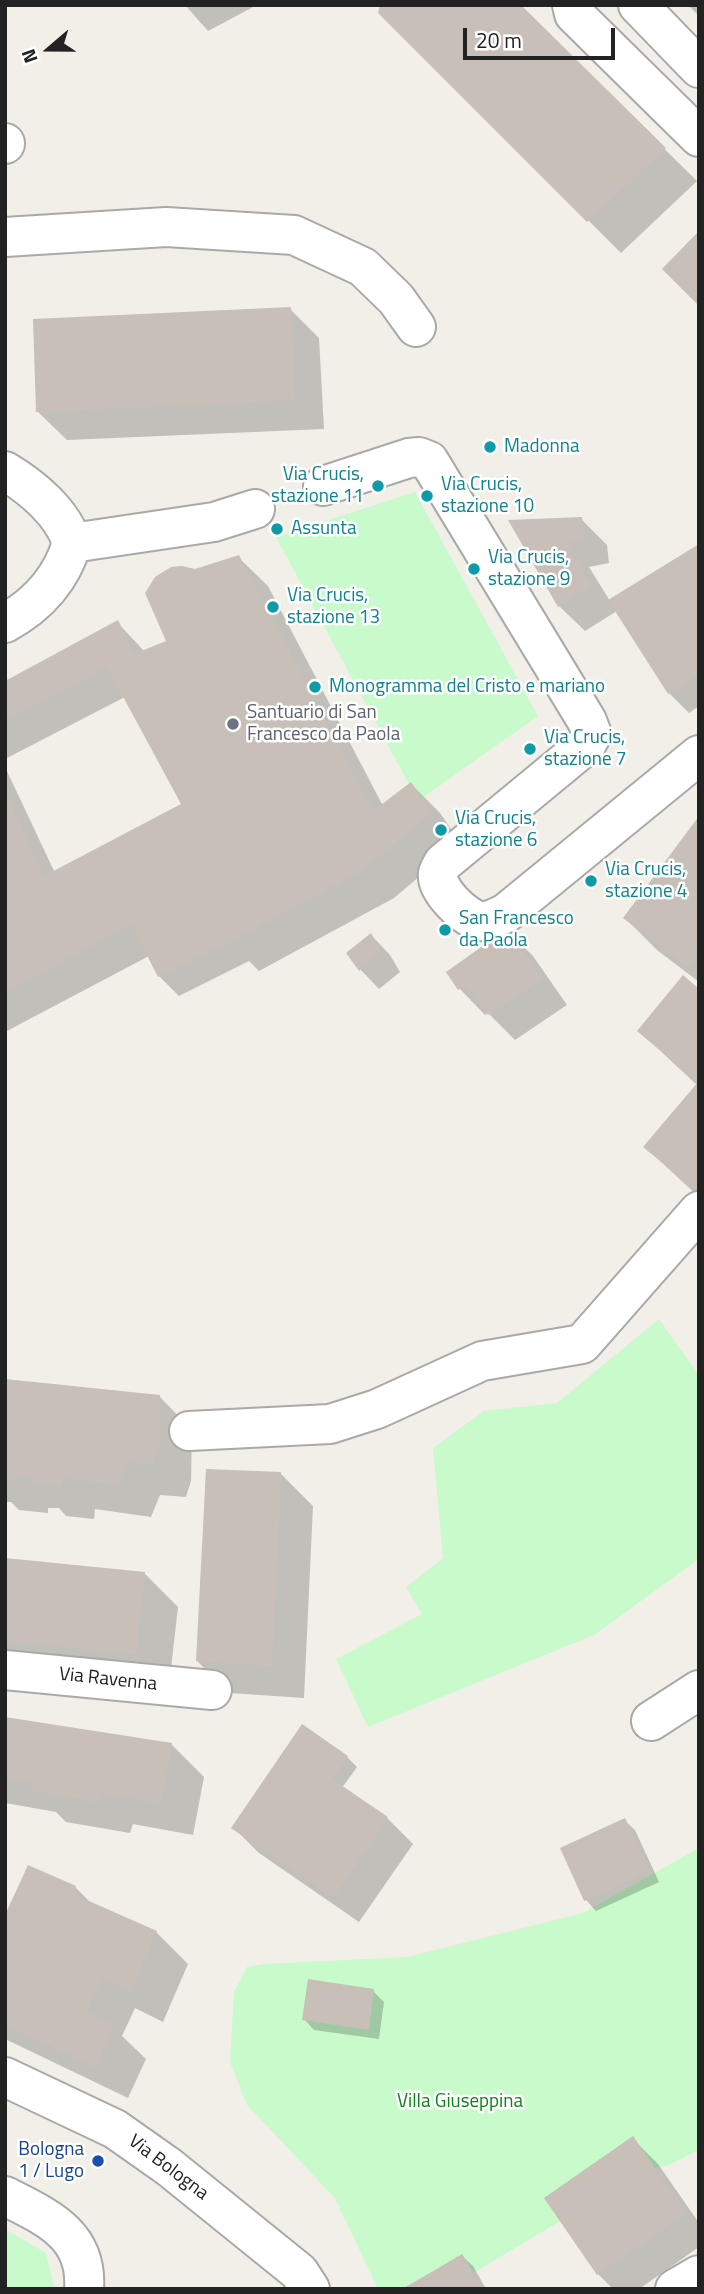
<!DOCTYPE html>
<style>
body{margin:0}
#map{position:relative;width:704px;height:2294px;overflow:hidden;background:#f2efe9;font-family:"Titillium Web",sans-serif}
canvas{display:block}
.frame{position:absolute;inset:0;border:7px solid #222;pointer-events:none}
.north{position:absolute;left:14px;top:14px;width:70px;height:70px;-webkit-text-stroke:5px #fff;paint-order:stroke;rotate:250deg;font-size:19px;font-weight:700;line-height:28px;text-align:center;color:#222}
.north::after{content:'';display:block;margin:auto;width:24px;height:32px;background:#222;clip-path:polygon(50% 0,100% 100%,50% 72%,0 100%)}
.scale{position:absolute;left:463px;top:28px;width:152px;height:32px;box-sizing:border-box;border:4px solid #222;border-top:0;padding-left:9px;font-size:21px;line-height:24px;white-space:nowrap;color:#222;-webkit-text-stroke:5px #fff;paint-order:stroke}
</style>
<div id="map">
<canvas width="704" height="2294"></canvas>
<div class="frame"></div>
<div class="north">N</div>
<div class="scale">20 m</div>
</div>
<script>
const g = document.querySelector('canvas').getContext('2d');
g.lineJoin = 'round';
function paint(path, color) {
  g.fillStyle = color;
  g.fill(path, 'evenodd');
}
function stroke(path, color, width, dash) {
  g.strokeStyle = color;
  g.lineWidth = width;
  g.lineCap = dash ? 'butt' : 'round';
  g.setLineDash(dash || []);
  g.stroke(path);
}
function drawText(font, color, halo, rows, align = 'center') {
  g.font = font + ' "Titillium Web",sans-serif';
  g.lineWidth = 5;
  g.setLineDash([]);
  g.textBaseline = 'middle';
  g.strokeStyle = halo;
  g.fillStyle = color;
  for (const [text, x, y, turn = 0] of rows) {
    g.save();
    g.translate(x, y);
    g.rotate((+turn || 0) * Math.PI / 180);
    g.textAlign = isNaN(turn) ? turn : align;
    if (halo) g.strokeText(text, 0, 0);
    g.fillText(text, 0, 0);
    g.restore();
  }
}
paint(new Path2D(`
 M415 492 538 716 418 801 276 537Z
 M659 1319 699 1375V1559L594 1635 368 1727 336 1659 422 1614 406 1587 443 1558 433 1448 484 1411 557 1403Z
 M699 1848V2150L671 2164 643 2172 446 2289H378L335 2198 247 2105 230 2062 234 1992 247 1967 264 1964 407 1957 583 1913Z
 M5 2229 46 2253 55 2289H5Z`), '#c8facc');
paint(new Path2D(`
 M185 5H257L208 31Z
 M518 5 697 181 621 253 380 12Z
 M688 5H699V16Z
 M290 309 319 338 324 429 67 440 37 411Z
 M581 519 607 545 609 563 589 567 610 601 699 546V706L689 713 669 693 617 611 585 631 559 606 511 522Z
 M238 557 268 586 383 806 411 784 440 813 460 842 394 898 259 971 249 961 179 996 159 976 149 956 5 1032V767L55 873 183 804 125 697 5 759V682L117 622 145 652 168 641 196 571Z
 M699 819V982L657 950 625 918Z
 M507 930 533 956 567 1005 515 1040 488 1013 485 1015 460 989 449 972Z
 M371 935 390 955 400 972 379 989 360 969Z
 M699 991V1197L645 1147 697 1085 639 1031Z
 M5 1381 159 1396 192 1430 191 1481 186 1497 160 1495 151 1517 95 1509 94 1519 66 1516 59 1508H48V1513L19 1510 11 1502H5Z
 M281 1474 313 1506 304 1698 230 1693 197 1661Z
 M5 1560 144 1573 178 1607 169 1686 5 1670Z
 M5 1719 171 1744 204 1777 193 1835 133 1824 130 1833 66 1822 56 1812 5 1803Z
 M347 1757 357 1767 342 1788 387 1818 413 1844 359 1922 259 1853 233 1827Z
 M624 1820 635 1830 659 1882 596 1911 586 1900 562 1849Z
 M75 1887 92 1904 156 1932 188 1964 163 2022 135 2008 122 2036 146 2059 128 2098 5 2039V1919Z
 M373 1991 384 2002 379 2039 314 2030 304 2019Z
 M632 2138 658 2164 699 2223V2247L639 2289H613L598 2274Z
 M462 2256 473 2266 486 2289H406Z`), '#0003');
paint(new Path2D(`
 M380 5H521L666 148 587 222 378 13Z
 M699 231V306L662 269Z
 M291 307 295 400 36 412 33 319Z
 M582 517 584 537 565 542 591 585 558 607 508 520Z
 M699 544V674L668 694 608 600Z
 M239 555 373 811 411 782 432 812 364 869 228 943 158 977 131 924 5 993V793L44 876 181 804 107 667 5 720V681L118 620 134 654 166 641 145 593 155 577 171 567 182 566 195 569Z
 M699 816V952L687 967 623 918Z
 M508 928 542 979 488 1015 466 985 458 990 446 972Z
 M371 933 381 951 359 971 346 953Z
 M683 975 699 989V1184L694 1189 643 1147 698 1082 637 1031Z
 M5 1379 160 1395 159 1447 153 1464 127 1462 118 1484 62 1477 61 1486 31 1483 32 1476 15 1475V1481L5 1480Z
 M206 1469 281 1472 272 1666 196 1661Z
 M5 1558 145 1572 136 1654 5 1641Z
 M5 1717 172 1743 161 1804 100 1793 98 1802 76 1798 31 1790 33 1782 5 1778Z
 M302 1724 348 1756 332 1779 388 1817 333 1898 231 1828Z
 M625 1818 650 1871 584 1901 560 1848Z
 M28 1865 76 1886 73 1894 157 1931 130 1991 102 1977 86 2012 114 2025 95 2067 5 2024V1915Z
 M308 1979 374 1989 369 2030 302 2020Z
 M633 2136 686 2213 597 2275 544 2198Z
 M462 2254 483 2289H402L435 2270Z`), '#c7bfb8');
const minor = new Path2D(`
 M572 5 574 14 699 137
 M638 5 699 68
 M5 143V144
 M5 237 166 227 294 235 363 267 396 299 416 327
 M5 471C32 487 63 513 72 543
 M323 486 409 458 419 457 429 461 587 721 592 734 586 745 443 863C441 867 439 870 438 873 435 890 465 918 480 921 490 922 497 917 506 913L699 755
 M5 623C38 605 61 580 72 543L214 522 255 509
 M189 1431 330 1424 377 1409 482 1361 582 1344 699 1211
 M5 1670 212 1690
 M651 1721 699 1690
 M5 2077 115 2129 169 2167 299 2272 310 2289
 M5 2196C46 2217 88 2234 84 2289
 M675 2289 699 2275`);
stroke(minor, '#a9a9a9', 42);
stroke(minor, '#fff', 38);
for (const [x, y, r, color] of [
 [490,447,7,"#0f9aa8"],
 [378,486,7,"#0f9aa8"],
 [427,496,7,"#0f9aa8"],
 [277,529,7,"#0f9aa8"],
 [474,569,7,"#0f9aa8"],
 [273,607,7,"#0f9aa8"],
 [315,687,7,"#0f9aa8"],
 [233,724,7,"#6b7280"],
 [530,749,7,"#0f9aa8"],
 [441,830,7,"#0f9aa8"],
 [591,881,7,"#0f9aa8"],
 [445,930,7,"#0f9aa8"],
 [98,2161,7,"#1a4fb4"]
]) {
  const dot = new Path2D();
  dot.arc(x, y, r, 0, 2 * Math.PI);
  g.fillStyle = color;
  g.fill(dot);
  stroke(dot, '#fff', 2.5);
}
drawText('19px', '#0d838f', '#fff', [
 ["Madonna",504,447],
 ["Via Crucis,",364,475,"right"],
 ["stazione 11",364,497,"right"],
 ["Via Crucis,",441,485],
 ["stazione 10",441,507],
 ["Assunta",291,529],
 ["Via Crucis,",488,558],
 ["stazione 9",488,580],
 ["Via Crucis,",287,596],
 ["stazione 13",287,618],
 ["Monogramma del Cristo e mariano",329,687],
 ["Via Crucis,",544,738],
 ["stazione 7",544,760],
 ["Via Crucis,",455,819],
 ["stazione 6",455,841],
 ["Via Crucis,",605,870],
 ["stazione 4",605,892],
 ["San Francesco",459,919],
 ["da Paola",459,941]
], 'left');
drawText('19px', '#5b616d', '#fff', [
 ["Santuario di San",247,713],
 ["Francesco da Paola",247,735]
], 'left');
drawText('19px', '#222', '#fff', [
 ["Via Ravenna",108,1680,6],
 ["Via Bologna",168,2168,37]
]);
drawText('19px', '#0c8416', '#fff', [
 ["Villa Giuseppina",460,2102]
]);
drawText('19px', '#164399', '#fff', [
 ["Bologna",84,2150],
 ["1 / Lugo",84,2172]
], 'right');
</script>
